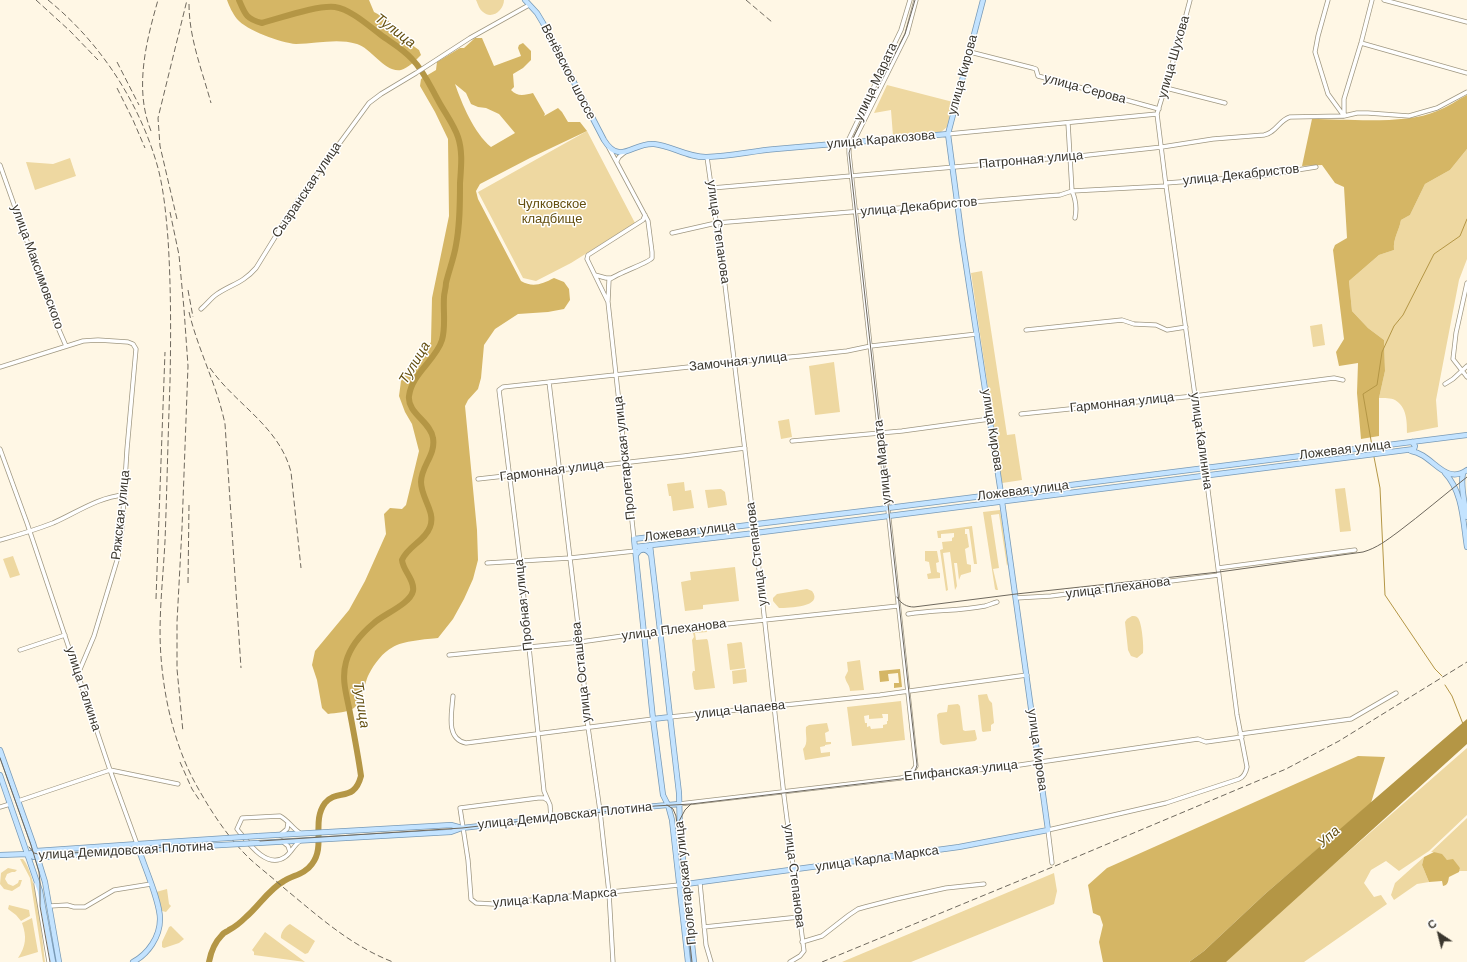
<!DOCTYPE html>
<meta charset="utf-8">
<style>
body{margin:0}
#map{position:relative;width:1467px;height:962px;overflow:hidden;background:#fff7e5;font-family:Helvetica,sans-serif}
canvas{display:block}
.north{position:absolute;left:1419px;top:914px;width:40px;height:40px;-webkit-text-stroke:3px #fff;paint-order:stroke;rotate:325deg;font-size:11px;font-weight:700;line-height:16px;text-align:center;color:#3a362d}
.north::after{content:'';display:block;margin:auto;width:14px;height:18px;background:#3a362d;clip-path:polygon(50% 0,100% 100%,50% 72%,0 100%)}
</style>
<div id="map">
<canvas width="1467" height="962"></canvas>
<div class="north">С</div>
</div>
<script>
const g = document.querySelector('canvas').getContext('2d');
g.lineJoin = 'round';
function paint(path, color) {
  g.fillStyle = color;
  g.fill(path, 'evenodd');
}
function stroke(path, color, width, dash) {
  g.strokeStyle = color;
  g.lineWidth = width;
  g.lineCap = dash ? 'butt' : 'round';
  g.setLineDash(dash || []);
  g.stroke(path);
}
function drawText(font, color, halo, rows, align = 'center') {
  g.font = font + ' Helvetica,sans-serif';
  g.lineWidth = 3;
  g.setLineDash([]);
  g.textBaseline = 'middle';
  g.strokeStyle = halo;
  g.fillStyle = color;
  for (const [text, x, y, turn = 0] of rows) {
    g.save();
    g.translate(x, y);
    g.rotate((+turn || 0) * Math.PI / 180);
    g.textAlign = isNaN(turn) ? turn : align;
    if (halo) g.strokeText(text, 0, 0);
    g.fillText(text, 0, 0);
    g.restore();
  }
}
paint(new Path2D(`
 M476 0H504C504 10 492 20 483 12 479 9 478 4 476 0Z
 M887 85 953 102 947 127 941 132 893 136 891 110 874 113Z
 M587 131 635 223 571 263 536 281 523 278 478 192Z
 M1467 149V259L1459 280 1436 400 1438 427 1407 433C1407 422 1407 407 1395 400 1391 398 1384 398 1379 398L1385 371 1384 340 1368 328 1352 311 1349 281 1379 255 1394 250C1393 238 1399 231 1401 220L1410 215 1425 184 1450 170Z
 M70 158 76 176 35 190 26 162 53 164Z
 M982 271 1007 435 1015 434 1022 480 1002 483 971 273Z
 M1322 324 1325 345 1313 347 1310 326Z
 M834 362 840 412 815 415 809 366Z
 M789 419 792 437 781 439 778 421Z
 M684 482 685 491 691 490 694 508 673 511 671 496H669L667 484Z
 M1345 488 1351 531 1340 532 1335 489Z
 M721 489 725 492 727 505 708 508 705 490Z
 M1000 510 1008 564 1007 566 999 514 991 515 999 568 993 569 998 590H996L995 589 983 512Z
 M972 526 977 564H974L969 529H965V534H967L969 547 965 549 967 564 971 565V572L961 575 959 580 957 563H954L957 586 955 590 950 552 943 553 948 590 946 591 940 550 943 549 942 542 952 541V538L954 537V533L941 534V538H938L937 531Z
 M925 551H937L939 562 936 563 937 572 940 573V578L928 579 927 574 931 573 929 562 925 561Z
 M13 556 20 575 10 578 3 559Z
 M735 567 739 601 703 605V609L685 611 681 582 691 580 690 572Z
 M807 589 812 591C824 607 789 608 779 608L773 601V598L777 594Z
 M1132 616C1135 616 1136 616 1138 618 1142 623 1144 647 1143 653L1137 658 1131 656 1128 650 1125 622 1127 619Z
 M700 628H706L707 632 695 633 696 640 707 639 708 641 715 688 696 690 694 689 692 674 693 671H695L692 640 694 637 693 633 691 632 690 630 694 632 698 631Z
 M741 642 742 643 745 668 730 670 727 644Z
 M860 660 864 690 850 691C850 685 846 683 845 677L848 671 847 662Z
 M746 669 747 682 733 684 732 671Z
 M987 694 989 700 992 703 994 723 991 725V731L983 732 982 731 978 695Z
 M901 701 905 740 852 746 847 707ZM882 714H888V721H887V724L883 725V728L871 729 870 726 867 727V723H865L864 716 869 715V719L883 718Z
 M958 704 960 706 963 730 965 731 975 730 977 739 975 741 943 745 940 743 937 715 939 713 947 712 948 705Z
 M827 723 829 731 825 733 826 742H831V744L825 745V746L820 747 821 753 830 752V756L805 760 803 749C809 743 805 735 806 727L809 725Z
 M1467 748V815L1429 851 1399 871 1386 861 1371 870 1364 883 1374 897 1381 895 1387 904 1304 962H1222Z
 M1467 818V871H1459L1460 868 1434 852H1431Z
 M1424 857 1422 865 1429 882 1417 884 1394 900 1391 895 1395 883Z
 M20 859H23C37 875 42 938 45 962H43L30 878Z
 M8 868 17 870 15 872H12L7 874 5 879 8 884 13 886 18 883 19 880H22L20 886 12 891 4 889 0 884 1 873Z
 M1054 873 1057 891 1054 904 911 962H842Z
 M167 889 169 904 171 906 166 912 162 911 156 892Z
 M9 905 29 910 30 916 21 921 16 915 8 909Z
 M32 918 38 952 18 958C26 946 27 937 22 923Z
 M290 924 315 941 308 953 305 954 281 938C280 934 285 926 290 924Z
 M171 926 184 939 179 943 164 948 162 947V942L169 927Z
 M265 932 305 962 254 955V952L252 950Z`), '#eed8a1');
paint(new Path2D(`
 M227 0H369L374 12 387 19 395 30 405 40 419 50 421 55C416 60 408 68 401 70 385 73 371 48 357 44 336 38 317 44 296 44 281 43 246 30 237 19 233 14 229 6 227 0Z
 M475 38H482L494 66 521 56 518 48 519 45 523 43 531 51V60L523 68 513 74 514 87 511 90C517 97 525 95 533 93L545 114 544 116 558 108 562 112 568 122H580L587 131 530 158 480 184 476 191 478 199 521 281C533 288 542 284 554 278L564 282 569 289 570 300 564 309 548 312 518 314 495 329 484 345 481 378 478 389 468 400 465 406 477 530 478 560 473 579 464 599 453 619 438 638C427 639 402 641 393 647 383 652 374 664 369 674 364 683 363 701 354 708 349 712 335 713 328 714L322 708 317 680 312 665 315 651 349 610 365 581 386 534 384 514 390 508 402 509 406 505 419 451 412 424 405 412 399 396 401 381 411 366 426 351 431 342 432 298 449 216 448 139 435 112 420 86 421 79 436 70 437 62 460 48H464ZM455 84 466 93 471 104 478 107 486 108 499 114 515 133 491 147C474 133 462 104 455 84Z
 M1467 95V149L1450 170 1425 184 1410 215 1401 220C1399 231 1393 238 1394 250L1379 255 1349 281 1352 311 1368 328 1384 340 1385 371 1379 398V436L1361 439 1357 393 1358 363 1339 366 1336 352 1344 339 1333 250 1335 245 1347 238 1344 187 1335 183 1322 165 1302 166 1312 119C1347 119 1406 125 1437 111 1448 107 1457 100 1467 95Z
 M900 669 902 687 894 688V683H899L898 673 888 674 889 681 880 682 879 671Z
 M1358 756 1385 757 1371 803 1265 894 1204 951 1189 962H1103L1099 942 1103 925 1100 916 1093 913 1088 885 1107 868Z
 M1434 852 1442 854 1447 860 1453 859 1460 868 1459 872 1449 877C1448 882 1448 885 1443 886L1442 881 1429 882 1422 865 1424 857Z`), '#d5b665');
paint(new Path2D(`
 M1467 719V744L1226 962H1189L1204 951 1265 894Z`), '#b49645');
stroke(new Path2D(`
 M1372 446 1363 394 1377 385 1382 352 1394 326 1403 315 1434 254 1460 236 1467 219
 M1374 457 1380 488 1385 595 1435 669 1442 676
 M1445 685 1452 696 1463 724`), '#b49645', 1);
stroke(new Path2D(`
 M209 962C211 951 214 943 222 935 224 932 227 932 229 930 235 927 241 922 246 917 259 906 269 889 284 881 294 875 305 874 312 864 326 846 311 822 325 803 337 788 354 803 361 776 358 755 354 734 350 713 347 696 341 680 346 662 350 647 362 633 374 623 384 614 410 604 413 591 415 580 403 571 402 560 408 546 425 541 430 527 436 512 421 498 421 482 421 466 436 455 433 438 431 422 407 413 409 396 412 373 436 360 442 340 446 326 443 312 444 297 444 293 446 288 446 283 449 270 454 258 456 245 460 224 460 204 460 183 461 168 463 152 458 137 454 125 445 113 439 102 431 88 424 71 412 59 403 49 392 43 381 35 369 26 350 9 335 7 317 5 281 18 262 23 246 19 245 14 239 0`), '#b49645', 6);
const minor = new Path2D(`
 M910 0 901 30 847 143 849 147V153L916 766 910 775
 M1190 0 1180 38 1157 114 1166 186 1205 468
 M1328 0 1318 36 1315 52 1328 94 1344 116
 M1384 0 1467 22
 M1361 43 1467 73
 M970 52 1033 68 1036 69 1038 76 1159 109
 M1166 88 1225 103
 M1344 115V99L1361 43 1372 0
 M1068 123 1072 191C1076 200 1077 208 1075 218
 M948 134 1157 114
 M853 143 907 34 916 0
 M707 157 725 285 754 525
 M617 161 619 157 625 152
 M0 165 56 323 66 346
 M1166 183 1259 176 1316 167
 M712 188 1070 157 1162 147 1213 139 1264 135C1276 133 1279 120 1290 117L1344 116 1357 113H1368L1409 116 1437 108 1467 92
 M672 233 716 223 1046 196 1060 195 1072 191 1166 186
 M595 275 606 278H611
 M1467 283 1456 333 1453 359 1467 377
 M608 301 609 280C617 273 649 263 652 258 652 256 652 253 652 252L648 221 609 148
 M201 309C207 304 211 298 217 294 232 284 243 283 256 268L298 200 369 103 381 94 416 73 470 38 529 5
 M1026 330 1122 320 1134 324 1156 325 1167 330 1186 327
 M0 367 83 341 98 340 128 342 133 344 136 349 127 449 122 528 118 557 94 636 78 674
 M549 382 580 642 588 727 600 811 609 893 613 962
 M1445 384 1453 379 1467 366
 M1021 414 1194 396 1334 378 1343 380
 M792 441 902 431 990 419
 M0 449 27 523 110 770 137 844
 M478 479 684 456 745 448
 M755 533 784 796 804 951 800 956 790 962
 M634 539 608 302 587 259 588 255 643 220 645 215
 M0 540C18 535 35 530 53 523 76 513 98 497 124 495
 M487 563 570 558 635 551
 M1218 568 1355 550
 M1016 598 1051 596 1219 575
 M908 614C933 610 960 611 985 606 989 605 993 603 997 602
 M660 631 898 606
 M20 650 65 635
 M449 655 580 642 644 633
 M453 696C452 712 445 739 466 743L653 719
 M670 717 880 695 1027 675
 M1240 734 1351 719 1396 693
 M547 800 544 798H538L460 808 468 860 471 899 476 903 493 904 679 885
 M18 801 110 770 178 784
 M679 804 901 778 910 775 938 774 1006 767 1198 739 1206 742 1242 737
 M0 807 10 804
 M551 818 550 805 544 791 520 561 499 390 503 387 735 362 801 356 847 351 871 346 977 334
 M280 835 287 829 288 823
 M282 841 288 846 290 852
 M300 841C294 845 291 853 285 857 266 870 247 841 237 829L242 818 280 816C288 820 292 828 300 833
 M1052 863 1048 830 1166 803 1239 779C1244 777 1246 772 1247 767L1237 715 1206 475
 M700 883 706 945 711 962
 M36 884 49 962
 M50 906 67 905 74 907H85L114 890 151 884
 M704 927 799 917
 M802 942 822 936 849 915 858 909 865 907 896 899 946 888 984 884`);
const major = new Path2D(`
 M525 0 537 13 543 23 604 140C620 166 633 142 654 144 672 146 689 158 707 157 730 156 753 151 776 149 834 144 891 139 948 134
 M1411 451C1433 454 1444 486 1467 470
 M1445 473C1463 492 1463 522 1467 547
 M1463 473C1460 487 1465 503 1467 517
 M650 545 679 793 680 832 694 962
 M635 547 755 533 1414 449 1415 446 1412 442
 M636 555 639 551C644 548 648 550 651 555
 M644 633 660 631
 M653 719 670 717
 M0 750 33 843 45 882 59 962
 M0 775 40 891 53 962
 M258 836 451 825 462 828
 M258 843 451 832 462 828 551 818 600 811 679 804
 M28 854 36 851 167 842
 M0 855 28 854 34 857H46L167 848
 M679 885 959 847 1048 830 1000 487 962 239 948 134 983 0
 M133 962C148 954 160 937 160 919 160 901 144 866 138 847
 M688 962 672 820 668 805 663 795 653 719 634 539 888 508 1467 435`);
stroke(minor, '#9f9781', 5);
stroke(major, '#799ab6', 6);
stroke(minor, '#fff', 3.5);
stroke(major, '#c3e3ff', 4.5);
stroke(new Path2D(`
 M897 597C901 604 907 607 914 607L1016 594 1219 572 1363 552C1377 548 1387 540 1398 532 1422 514 1444 495 1467 477
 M0 758 31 845 39 872 40 883V906L50 962
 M667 805 673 809 676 816 692 962
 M677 825 685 810 691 804
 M29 847 34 853 42 855 462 828 655 806 691 804 901 779C909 777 915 774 917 765L849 153 854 136 905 34 915 0`), '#6e685d', 1);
stroke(new Path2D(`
 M36 0 70 31 98 60
 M48 0C100 42 140 103 158 168 164 191 166 215 168 239 171 286 171 334 170 382 168 435 167 488 165 541 163 580 158 619 161 657 164 698 174 742 193 779 208 807 227 837 250 859 261 869 273 878 284 888 318 916 351 946 393 962
 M746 0 772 22
 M189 4C189 38 202 70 211 103
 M117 62 139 105
 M117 88 133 120 145 148
 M151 131C134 89 146 42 158 0
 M170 212 179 255 184 309 188 366 182 528 177 622V669L183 732
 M177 219 160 146 158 118 187 0
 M188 290 193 317
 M189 312C198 350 217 385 225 424L241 668
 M210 368C236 405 279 426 291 472L301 568
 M188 583 189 505
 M156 599 165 352
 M180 762 192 789 200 801
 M822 962 1055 866 1286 769 1339 741 1467 662`), '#6e685d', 1, [6, 3]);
const majorBridge = new Path2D(`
 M167 842 258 836
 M167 848 258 843`);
stroke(majorBridge, '#799ab6', 6, []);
stroke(majorBridge, '#c3e3ff', 4.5);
drawText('13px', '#3a362d', '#fff', [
 ["улица Шухова",1174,57,-74],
 ["Венёвское шоссе",568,72,63],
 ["улица Кирова",963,75,-75],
 ["улица Марата",876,82,-65],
 ["улица Серова",1085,89,15],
 ["улица Каракозова",881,140,-5],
 ["Патронная улица",1031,160,-5],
 ["улица Декабристов",1241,175,-6],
 ["Сызранская улица",307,190,-56],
 ["улица Декабристов",919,207,-5],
 ["улица Степанова",718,232,82],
 ["улица Максимовского",37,267,70],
 ["Замочная улица",738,362,-6],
 ["Гармонная улица",1122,403,-6],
 ["улица Кирова",992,430,81],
 ["улица Калинина",1201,441,82],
 ["Ложевая улица",1345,450,-7],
 ["Пролетарская улица",625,458,-96],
 ["улица Марата",883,462,-96],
 ["Гармонная улица",552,471,-7],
 ["Ложевая улица",1023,491,-7],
 ["Ряжская улица",121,515,-84],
 ["Ложевая улица",690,532,-7],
 ["улица Степанова",757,554,-97],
 ["улица Плеханова",1118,588,-7],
 ["Пробная улица",524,605,-96],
 ["улица Плеханова",674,630,-7],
 ["улица Осташёва",582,672,-96],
 ["улица Галкина",83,689,72],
 ["улица Чапаева",740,710,-6],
 ["улица Кирова",1037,750,82],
 ["Епифанская улица",961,771,-6],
 ["улица Демидовская Плотина",565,816,-6],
 ["улица Демидовская Плотина",126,851,-3],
 ["улица Карла Маркса",877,859,-8],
 ["улица Степанова",794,876,83],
 ["Пролетарская улица",686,883,-96],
 ["улица Карла Маркса",555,898,-5]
]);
drawText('13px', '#644f0f', '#fff', [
 ["Чулковское",552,204],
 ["кладбище",552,219]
]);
drawText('italic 14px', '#644f10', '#fff', [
 ["Тулица",395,31,37],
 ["Тулица",415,363,-59],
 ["Тулица",361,705,81],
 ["Упа",1329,837,-42]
]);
</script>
